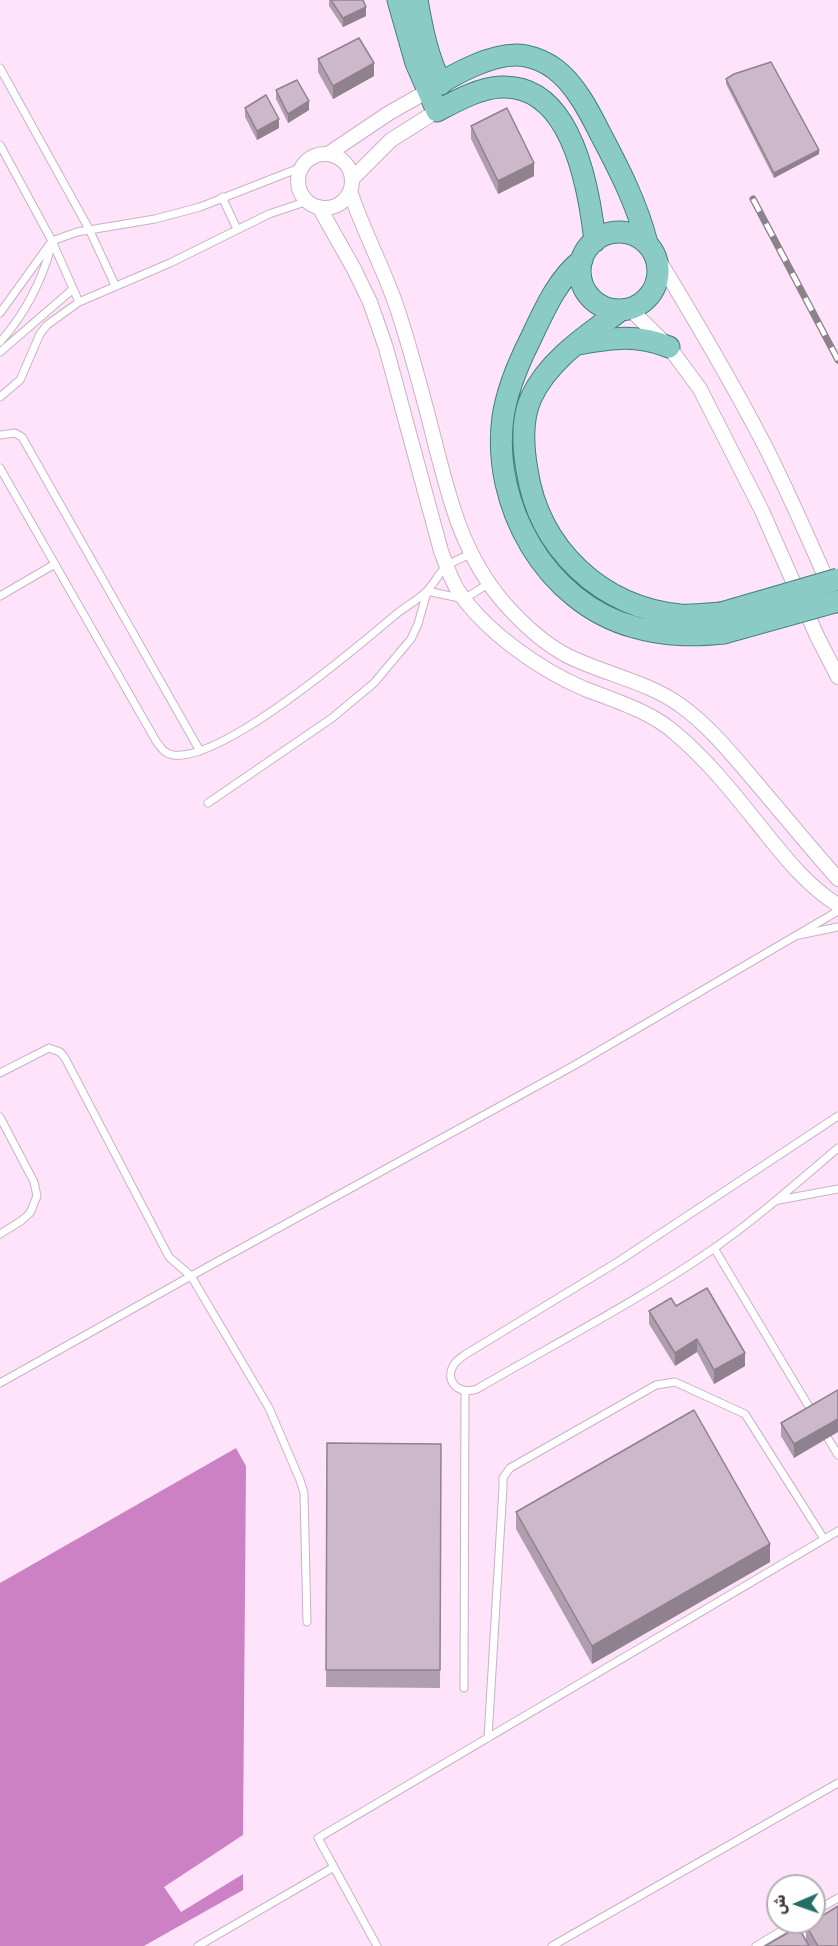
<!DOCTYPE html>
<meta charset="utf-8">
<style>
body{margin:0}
#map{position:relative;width:838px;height:1946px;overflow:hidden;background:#fff2fd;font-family:Rubik,Vazirmatn,sans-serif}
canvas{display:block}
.north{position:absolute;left:766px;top:1874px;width:60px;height:60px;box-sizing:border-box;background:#fff;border:2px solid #b3afb2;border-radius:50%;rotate:268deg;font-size:16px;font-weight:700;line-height:24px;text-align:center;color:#40383f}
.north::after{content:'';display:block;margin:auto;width:21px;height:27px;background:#256e67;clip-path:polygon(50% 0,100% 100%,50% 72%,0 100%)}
</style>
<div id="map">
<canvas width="838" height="1946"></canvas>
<div class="north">ش</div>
</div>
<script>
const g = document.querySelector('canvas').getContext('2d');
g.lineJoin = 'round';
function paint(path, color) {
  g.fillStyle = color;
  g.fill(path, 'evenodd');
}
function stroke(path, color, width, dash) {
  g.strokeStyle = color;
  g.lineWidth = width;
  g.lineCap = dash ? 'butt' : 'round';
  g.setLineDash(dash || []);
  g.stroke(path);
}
paint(new Path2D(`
 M0 0H838V1946H145L243 1890 242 1874 181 1912 164 1887 246 1466 236 1448 0 1583ZM778 1886H814V1922H778Z`), '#ffe3fb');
paint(new Path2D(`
 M236 1448 246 1466 243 1835 164 1887 181 1912 243 1874V1890L144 1946H0V1583Z`), '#cc81c5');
const lane = new Path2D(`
 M0 68 89 229 115 285
 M0 145 52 241 79 302
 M222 197 237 229
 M0 313 52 241 77 232 155 219 200 207 302 167
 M0 342C25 314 41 283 51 247
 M0 352 73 289
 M0 397 20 380 40 334 47 325 79 302 170 263 269 214 308 201
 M0 435 15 433 22 437 200 751
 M0 468 156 741C161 748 165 754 173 755 222 762 355 649 394 616 404 607 417 601 426 592 434 584 438 574 446 567 452 561 463 558 470 554
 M427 591 464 599 488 584
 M0 596 55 564
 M208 803 332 718 374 683 411 639 418 624 427 592
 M799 935 838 927
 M0 1073 49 1048 60 1052 65 1058 169 1257 191 1276 269 1408 300 1480 304 1493 307 1622
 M838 1116 619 1261 466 1354C462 1357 458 1359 455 1363 443 1380 458 1396 477 1389 556 1343 638 1301 713 1249 757 1218 798 1182 838 1148
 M0 1117 34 1182 37 1196 30 1213 21 1221 0 1234
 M779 1200 838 1189
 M714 1248 814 1415
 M0 1383 191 1276 575 1065 838 911
 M824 1432 838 1455
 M464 1688 465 1392
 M488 1738 503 1487V1478L510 1468 656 1385 675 1382 745 1414 824 1539
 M814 1912 838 1898
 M198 1946 334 1867
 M377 1946 318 1838 838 1531
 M552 1946 838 1783
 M756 1946 796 1922`);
const street = new Path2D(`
 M328 154 389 113 428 91
 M298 181a27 27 0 1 1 54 0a27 27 0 1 1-54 0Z
 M352 179 391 140 437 111
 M350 191C364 234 387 274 400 317 412 355 422 392 432 431 448 494 461 554 505 604 523 624 544 644 568 656 604 674 646 681 680 705 708 725 730 752 753 779 781 812 809 846 838 879
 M319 207 354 269 370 302 386 348 441 551C446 564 450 577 457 589 484 631 540 670 585 689 616 701 650 711 675 733 710 762 738 799 767 835 788 861 809 887 838 905
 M655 254C693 316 730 379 764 444 791 497 814 551 838 606
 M630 309 669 347 700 389 762 511 817 636 838 677`);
const primary = new Path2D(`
 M398 0 416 63 437 111C456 101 479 88 501 87 572 84 589 188 595 241
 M417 0C422 29 428 58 441 84
 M428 91C452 75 496 50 526 56 536 58 547 63 555 69 575 84 589 111 600 133 619 169 637 204 647 243
 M580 271a39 39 0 1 1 78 0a39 39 0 1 1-78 0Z
 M582 260C557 279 543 313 530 340 518 364 507 390 503 417 491 505 546 603 634 627 664 636 693 636 724 633
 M621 310C588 335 549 359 531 398 521 420 523 447 527 470 539 549 601 607 680 615 693 616 708 614 721 613
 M578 344C613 338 636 334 669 347`);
stroke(lane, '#c7b2c4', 9);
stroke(street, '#c7b2c4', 16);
stroke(primary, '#3f817d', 23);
stroke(lane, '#fff', 7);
stroke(street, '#fff', 14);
stroke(primary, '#8bcbc5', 21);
const rail = new Path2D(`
 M753 199 838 360`);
stroke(rail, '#8c828a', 7);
stroke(rail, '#fff', 4.5, [14]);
const primaryBridge = new Path2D(`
 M721 613 838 579
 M724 633 838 601`);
stroke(primaryBridge, '#3f817d', 23, []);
stroke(primaryBridge, '#8bcbc5', 21);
paint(new Path2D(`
 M329 0H363L366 16 343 27 329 6Z
 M318 59 374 76 333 99 318 72Z
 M726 79 819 154 774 178 726 84Z
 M276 90 309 110 288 123 276 99Z
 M245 108 279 128 257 140 245 117Z
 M471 126 534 176 498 194 471 139Z
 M676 1306 745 1366 714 1384 697 1352 675 1366 649 1324V1311Z
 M838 1390 794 1458 781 1436V1423Z
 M327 1443 441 1444 440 1688 326 1687Z
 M516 1512 770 1562 592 1664 516 1529Z
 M806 1925 838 1946H765L806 1941Z`), '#af9ead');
paint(new Path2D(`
 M366 7V16L343 27V18Z
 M374 63V76L333 99V86Z
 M309 101V110L288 123V114Z
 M279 119V128L257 140V131Z
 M819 150V154L774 178V173Z
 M534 163V176L498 194V181Z
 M697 1339V1352L675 1366V1353Z
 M745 1353V1366L714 1384V1370Z
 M838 1419V1432L794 1458V1444Z
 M770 1544V1562L592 1664V1646Z`), '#8f818d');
const building = new Path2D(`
 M331 0H363L366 7 343 18Z
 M359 38 374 63 333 86 318 59Z
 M771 62 819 150 774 173 726 79 734 74Z
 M297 80 309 101 288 114 276 90Z
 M266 95 279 119 257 131 245 108Z
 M507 108 534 163 498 181 471 126Z
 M707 1288 745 1353 714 1370 697 1339 675 1353 649 1311 671 1298 676 1306Z
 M838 1390V1419L794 1444 781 1423Z
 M694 1410 770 1544 592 1646 516 1512Z
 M327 1443 441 1444 440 1670H326Z
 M838 1906V1946H818L806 1925 812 1922H814V1921Z
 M798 1927 809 1946H765Z`);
paint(building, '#ccb8c9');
stroke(building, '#8f818d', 1.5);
</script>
